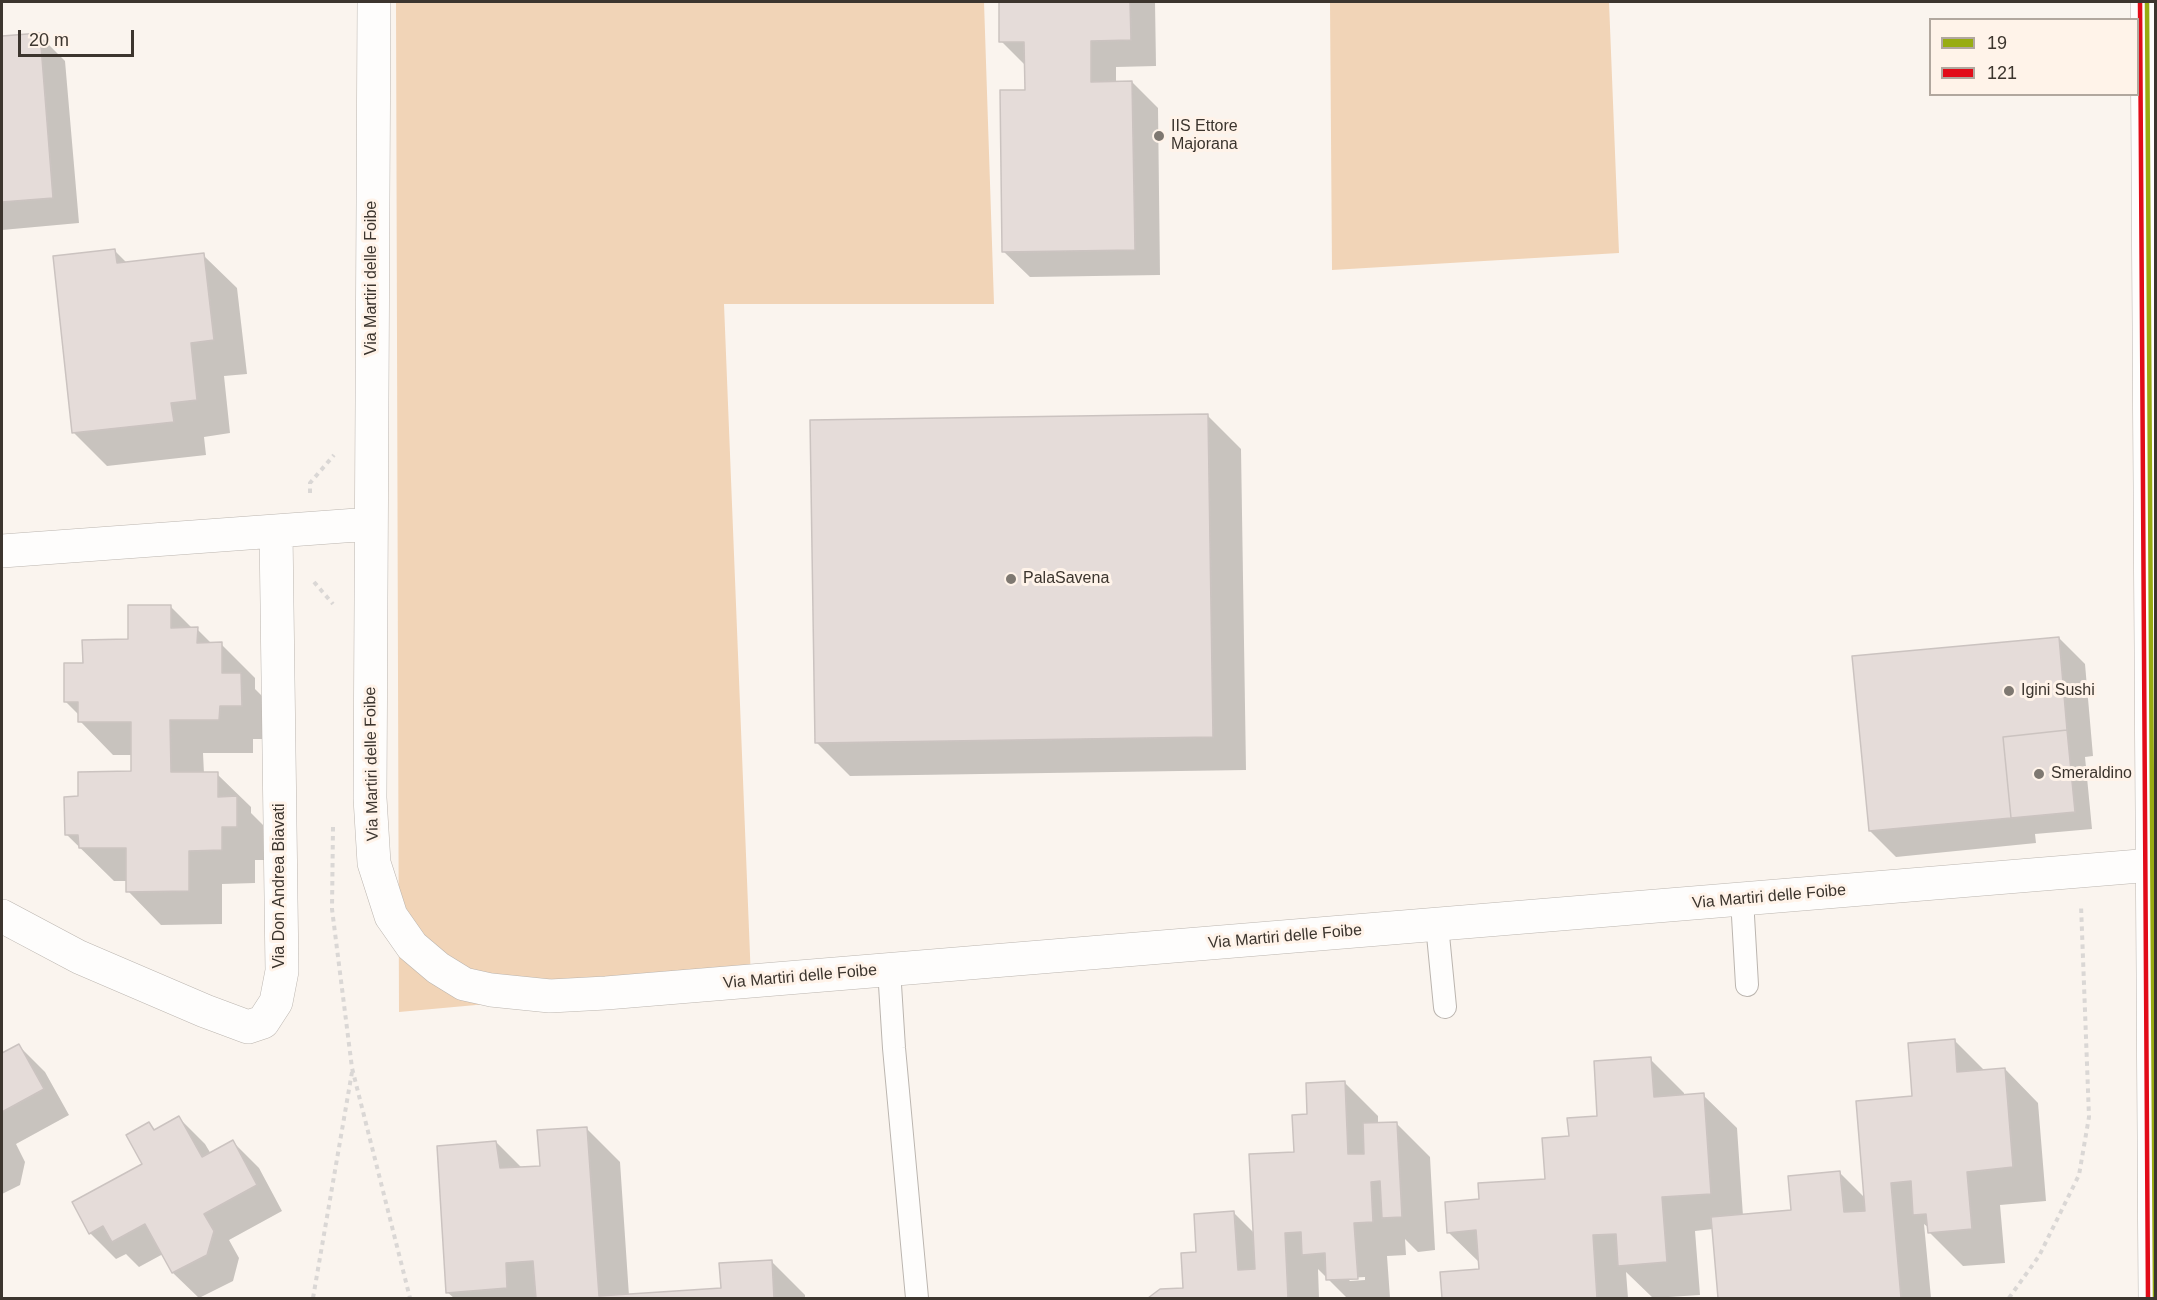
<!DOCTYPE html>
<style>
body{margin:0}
#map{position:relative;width:2157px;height:1300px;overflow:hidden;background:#faf4ee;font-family:Helvetica,sans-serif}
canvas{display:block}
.frame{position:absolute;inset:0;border:3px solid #3c352e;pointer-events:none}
.legend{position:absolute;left:1929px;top:18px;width:210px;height:78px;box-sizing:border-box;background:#fff3e9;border:2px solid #b1a79e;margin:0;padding:8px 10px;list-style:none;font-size:18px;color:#3c352e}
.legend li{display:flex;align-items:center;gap:12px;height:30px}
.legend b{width:30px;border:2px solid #b1a79e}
.scale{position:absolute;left:18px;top:30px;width:116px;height:27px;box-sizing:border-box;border:3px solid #3c352e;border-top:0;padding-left:8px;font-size:18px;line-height:21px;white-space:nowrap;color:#3c352e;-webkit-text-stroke:4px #fff3e9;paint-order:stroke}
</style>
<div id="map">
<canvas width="2157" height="1300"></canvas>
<div class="frame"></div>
<ul class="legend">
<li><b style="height:8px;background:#98ac12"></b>19</li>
<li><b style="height:8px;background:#e20c19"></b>121</li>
</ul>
<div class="scale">20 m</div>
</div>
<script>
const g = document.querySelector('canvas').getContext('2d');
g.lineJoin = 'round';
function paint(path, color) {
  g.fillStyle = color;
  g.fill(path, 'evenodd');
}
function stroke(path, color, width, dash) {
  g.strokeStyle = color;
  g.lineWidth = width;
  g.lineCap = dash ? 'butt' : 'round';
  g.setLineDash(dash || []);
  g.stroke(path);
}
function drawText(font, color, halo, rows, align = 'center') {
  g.font = font + ' Helvetica,sans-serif';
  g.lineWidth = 6;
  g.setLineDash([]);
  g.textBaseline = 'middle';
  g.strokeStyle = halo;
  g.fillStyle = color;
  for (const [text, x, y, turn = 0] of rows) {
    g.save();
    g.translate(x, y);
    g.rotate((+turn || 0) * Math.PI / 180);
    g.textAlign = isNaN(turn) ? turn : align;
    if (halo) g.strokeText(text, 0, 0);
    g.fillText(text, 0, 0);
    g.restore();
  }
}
paint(new Path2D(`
 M396 2H984L994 304H724L751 980 399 1012Z
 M1330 2H1609L1619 253 1332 270Z`), '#f1d4b7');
paint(new Path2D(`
 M1000 2H1155L1156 66 1116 67V83L1132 82 1158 108 1160 275 1030 277 1003 251 1026 91V66L1001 41Z
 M39 35 65 61 79 223 2 230V38Z
 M115 251 127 263 203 255 237 288 247 374 224 376 230 433 204 437 206 455 107 466 74 433Z
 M1208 416 1241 449 1246 770 850 776 816 742Z
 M170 606 193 629H197L212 644H221L255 678V689L274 708 275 739H253V753H203L204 774H217L251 807V813L270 832V860H255V883L222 884V924L161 925 128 891V881H114L66 834 80 798 133 773V755H113L80 721V716L65 701 84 665 130 641Z
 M2059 638 2085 664 2093 756 2085 757 2092 829 2035 834 2036 843 1896 857 1870 831Z
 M1954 1040 1985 1071 2005 1069 2038 1103 2046 1201 2000 1205 2005 1263 1963 1266 1929 1232V1228L1924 1224 1931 1298H1719L1713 1229 1695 1231 1700 1295 1653 1298 1626 1272 1628 1298H1444L1442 1273 1480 1270V1263L1448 1232 1481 1201 1547 1180 1570 1137 1599 1117 1650 1059 1684 1093V1096L1703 1095 1737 1128 1743 1216 1792 1211 1840 1173 1866 1199 1914 1097Z
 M19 1046 45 1072 69 1115 16 1144 25 1162 20 1185 2 1194V1055Z
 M1344 1082 1378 1116V1124L1396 1123 1430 1157 1435 1250 1418 1252 1405 1239 1406 1255 1387 1256 1390 1298H1347L1318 1269 1319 1298H1151L1161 1290H1185L1198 1253 1234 1213 1255 1234 1296 1153 1309 1116ZM1365 1277V1280L1350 1281 1347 1278Z
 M179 1118 205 1144 211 1154 233 1142 259 1168 282 1211 229 1240 239 1258 233 1281 199 1298 173 1273 163 1254 139 1267 126 1254 116 1259 90 1233 144 1164 149 1124 156 1131Z
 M586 1128 620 1162 629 1296 723 1289 771 1261 805 1295V1298H454L447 1292 496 1142 522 1168 541 1167Z`), '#0003');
const building = new Path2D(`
 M999 2H1130L1131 40 1091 41V82L1132 81 1135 250 1002 252 1000 90H1025L1024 42H999Z
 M40 33 53 198 2 202V36Z
 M115 249 117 263 204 253 214 340 191 343 197 400 171 403 174 422 72 433 53 256Z
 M1208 414 1213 737 815 743 810 420Z
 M128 605H171V628L198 627 197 643 222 642V673H241L242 706H220L219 720H170L171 772H218V797L237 796V827H222V850L189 851V891L126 892V848H79L78 835H65L64 797 78 796V772L131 771V722H78V702H64V663H83L82 640 128 639Z
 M2059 637 2067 730 2003 737 2011 818 1869 831 1852 656Z
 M2067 730 2075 812 2011 818 2003 737Z
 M1955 1039 1957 1072 2005 1068 2013 1167 1967 1172 1972 1229 1928 1233 1926 1214 1913 1215 1911 1181 1891 1183 1901 1298H1718L1711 1217 1791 1210 1788 1176 1840 1171 1844 1212 1865 1211 1856 1101 1912 1096 1908 1043Z
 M19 1044 44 1089 2 1112V1053Z
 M1651 1057 1654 1097 1704 1093 1711 1194 1662 1197 1667 1262 1618 1266 1616 1234 1593 1235 1597 1298H1442L1440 1272 1479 1269 1476 1230 1447 1233 1445 1202 1479 1199 1478 1183 1545 1179 1542 1138 1569 1136 1567 1118 1597 1116 1594 1061Z
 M1345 1081 1348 1154H1364L1363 1123 1397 1122 1402 1217 1382 1218 1380 1181 1371 1182 1373 1222 1354 1223 1358 1279 1326 1280 1325 1253 1302 1255 1301 1232 1285 1233 1288 1298H1148L1160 1289 1183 1288 1181 1253 1196 1252 1194 1214 1234 1211 1238 1270 1255 1269 1249 1154 1294 1152 1292 1115 1307 1114 1306 1083Z
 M179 1116 202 1157 233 1140 257 1185 204 1214 214 1231 207 1255 172 1273 145 1224 112 1242 103 1226 89 1234 72 1202 142 1164 126 1135 149 1122 154 1130Z
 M587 1127 599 1296 721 1288 719 1263 772 1260 774 1298H536L533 1261 506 1263 507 1288 446 1293 437 1146 496 1141 500 1168 540 1166 537 1130Z`);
paint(building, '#e5dcd9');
stroke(building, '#cbc3c0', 1.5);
const service = new Path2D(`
 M1742 899 1747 985
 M1437 925 1445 1007
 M889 969 894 1048 917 1298`);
const minor = new Path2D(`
 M374 2 370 798 374 863 391 916 412 946 438 968 464 984 491 990 550 996 606 993 2152 865
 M2 551 371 524
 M2 916 79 957 205 1011 248 1027 263 1022 276 1002 282 971 276 531`);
const tertiary = new Path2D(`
 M2147 2 2155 1298`);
stroke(service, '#bbb5af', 24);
stroke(minor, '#bbb5af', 34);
stroke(tertiary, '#bbb5af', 34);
stroke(new Path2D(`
 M310 493V483L334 455
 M314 582 333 604
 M333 827 332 909 352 1068 410 1298
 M2 1298H3
 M313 1298 352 1072
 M2009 1298 2039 1256 2079 1175 2089 1117 2081 905`), '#dad7d5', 4, [4.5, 4.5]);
stroke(service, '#fefdfc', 22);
stroke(minor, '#fefdfc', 33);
stroke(tertiary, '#fefdfc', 33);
stroke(new Path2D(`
 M2147 2 2155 1298`), '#98ac12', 4.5);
stroke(new Path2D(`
 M2140 2 2148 1298`), '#e20c19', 4.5);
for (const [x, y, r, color] of [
 [1159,136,6,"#7e7871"],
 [1011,579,6,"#7e7871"],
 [2009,691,6,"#7e7871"],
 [2039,774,6,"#7e7871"]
]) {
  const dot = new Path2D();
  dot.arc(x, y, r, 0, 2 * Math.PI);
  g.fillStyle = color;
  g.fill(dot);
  stroke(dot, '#fff3e9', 2);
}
drawText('16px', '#3c352e', '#fff3e9', [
 ["IIS Ettore",1171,127],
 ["Majorana",1171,145],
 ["PalaSavena",1023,579],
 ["Igini Sushi",2021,691],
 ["Smeraldino",2051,774]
], 'left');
drawText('16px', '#3c352e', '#fff3e9', [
 ["Via Martiri delle Foibe",372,278,-90],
 ["Via Martiri delle Foibe",372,764,-91],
 ["Via Don Andrea Biavati",280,886,-90],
 ["Via Martiri delle Foibe",1769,897,-5],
 ["Via Martiri delle Foibe",1285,937,-5],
 ["Via Martiri delle Foibe",800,977,-5]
]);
</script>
